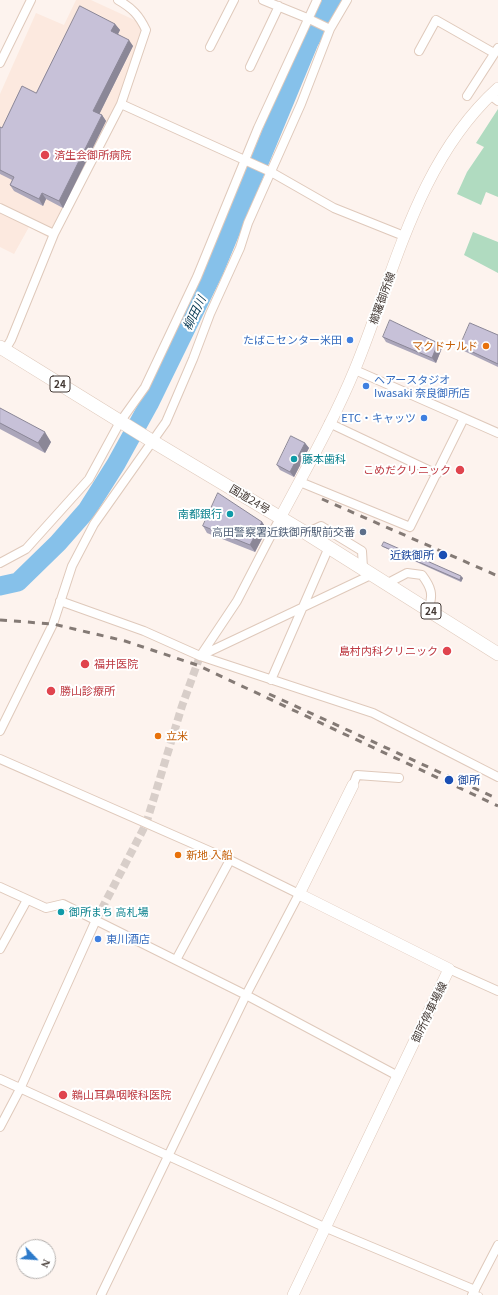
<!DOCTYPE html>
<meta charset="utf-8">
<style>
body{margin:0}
#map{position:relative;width:498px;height:1295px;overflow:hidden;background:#fdf3ee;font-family:Georgia,serif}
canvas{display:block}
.north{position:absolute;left:16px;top:1239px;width:40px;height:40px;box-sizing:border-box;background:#fff;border:1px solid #b4b0ae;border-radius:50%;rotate:115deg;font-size:11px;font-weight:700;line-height:16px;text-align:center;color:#433934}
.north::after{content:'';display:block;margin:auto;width:14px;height:18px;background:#2d7aca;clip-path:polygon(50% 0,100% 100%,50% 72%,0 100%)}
</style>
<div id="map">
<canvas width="498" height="1295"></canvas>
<div class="north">N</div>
</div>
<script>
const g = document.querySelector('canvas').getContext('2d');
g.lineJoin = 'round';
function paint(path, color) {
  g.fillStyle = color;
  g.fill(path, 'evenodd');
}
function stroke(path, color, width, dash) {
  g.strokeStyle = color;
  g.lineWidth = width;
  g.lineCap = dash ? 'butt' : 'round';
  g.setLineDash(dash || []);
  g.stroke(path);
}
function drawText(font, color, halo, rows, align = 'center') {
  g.font = font + ' Georgia,"Noto Sans JP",serif';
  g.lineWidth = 4;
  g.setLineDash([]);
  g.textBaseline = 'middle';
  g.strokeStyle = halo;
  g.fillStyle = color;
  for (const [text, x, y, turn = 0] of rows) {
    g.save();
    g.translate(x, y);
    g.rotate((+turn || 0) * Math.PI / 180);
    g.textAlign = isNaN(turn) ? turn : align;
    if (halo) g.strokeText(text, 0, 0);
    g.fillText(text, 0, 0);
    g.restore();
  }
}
paint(new Path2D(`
 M76 0H91L141 23 142 34 118 103 49 238 29 227 14 254 0 247V94L36 13 64 25Z`), '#fce9df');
paint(new Path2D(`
 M498 109V197L486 192 481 205 457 194 467 172 484 147 476 143Z
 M473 232 498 242V273L464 255Z`), '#b0dbc0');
stroke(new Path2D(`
 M0 586 18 582 58 543 87 510 116 464 149 404 214 271 309 42 333 0`), '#86c1ea', 19);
stroke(new Path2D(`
 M96 920 146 824 182 706 200 656`), '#d8cec9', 8, [8, 4]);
const service = new Path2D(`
 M474 1293 480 1295`);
const minor = new Path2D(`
 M263 0 307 18 330 29
 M210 47 234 0
 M419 51 436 20 494 53
 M0 63 31 0
 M250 67 279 6
 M490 95 498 101
 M467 96 498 48
 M121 104 271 172 334 208 404 236
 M0 208 54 234
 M5 350 11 340 54 234 121 104 146 30C139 15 132 8 118 0
 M355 370 498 433
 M329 423 437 474
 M300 482 410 527 464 418
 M306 533 321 526 362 551 363 568
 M0 563 26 549 89 479 120 422 145 387 197 277 258 128 317 0
 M388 583 407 573 422 575C431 587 434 595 428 609
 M60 601 144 631 200 656 373 713 498 777
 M201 655 237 601 280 518
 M200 656 373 574
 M271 680 329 547
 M0 731 53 624 72 566 94 524 166 422 193 359 210 314 240 248 248 223 301 104 330 29 347 0
 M0 759 230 860 299 894 246 995 101 1295
 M353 785 357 775 399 778
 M0 887 46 908 63 904 246 995 398 1076
 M0 949 27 900
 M176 960 230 860
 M449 969 498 991
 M0 1079 324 1227 475 1290
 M0 1127 20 1089 96 920
 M472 1295 498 1245`);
const secondary = new Path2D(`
 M280 518C306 469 334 420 355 369 395 272 417 161 498 88
 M293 1295 449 969 299 894 353 785`);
const trunk = new Path2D(`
 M0 347 152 441 306 533 498 654`);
stroke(service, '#dfc9bb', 5.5);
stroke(minor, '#dfc9bb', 10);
stroke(secondary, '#dfc9bb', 12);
stroke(trunk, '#dfc9bb', 14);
stroke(service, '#fff', 4);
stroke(minor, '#fff', 8);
stroke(secondary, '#fff', 11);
stroke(trunk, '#fff', 13);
stroke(new Path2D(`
 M322 499 498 576
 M0 620 53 624 125 641 197 665 498 806
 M269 694 498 799`), '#847a75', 3, [7, 7]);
paint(new Path2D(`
 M115 24 120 30 118 34 133 46 99 114 102 115 106 121 63 208 46 199 43 206 14 191 10 185 12 180 0 174V127L2 128 36 93Z
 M498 335V367L464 351 460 346Z
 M383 337 442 348 436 363 386 342Z
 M0 408 51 442 45 453 0 429Z
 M305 443 309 448 294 477 280 470 277 465Z
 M262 522 267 529 255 552 207 533 203 526Z
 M382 546 463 578 461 582 383 547Z`), '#aba6ba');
paint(new Path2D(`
 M115 24 120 30 116 38 111 31Z
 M129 40 133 46 98 117 93 111Z
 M102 115 106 121 63 208 59 201Z
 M42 193 46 199 43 206 39 199Z
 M438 343 442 348 436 363 432 358Z
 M45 432 51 442 45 453 38 443Z
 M305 443 309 448 294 477 290 472Z
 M262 522 267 529 255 552 250 545Z
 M461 576 463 578 461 582 460 580Z`), '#8b8797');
const building = new Path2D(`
 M80 6 115 24 111 31 129 40 93 111 102 115 59 201 42 193 39 199 10 185 14 177 0 170V127L2 128 22 86 36 93Z
 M390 320 438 343 432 358 383 337Z
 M470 323 498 335V364L460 346Z
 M0 408 45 432 38 443 0 423Z
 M291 436 305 443 290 472 277 465Z
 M218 493 262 522 250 545 203 526Z
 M384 542 461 576 460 580 382 546Z`);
paint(building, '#c7c1d8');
stroke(building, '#8b8797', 1);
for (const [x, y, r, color] of [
 [45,155,5,"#e0444e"],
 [350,340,4,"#3f7fe0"],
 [486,346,4,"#e8710a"],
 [366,386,4,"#3f7fe0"],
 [424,418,4,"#3f7fe0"],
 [294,459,4,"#0f9aa8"],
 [460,470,5,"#e0444e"],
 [230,514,4,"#0f9aa8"],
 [363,532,4,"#5c6f8a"],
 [443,555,5,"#1a4fb4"],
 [447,651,5,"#e0444e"],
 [85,664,5,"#e0444e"],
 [51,691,5,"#e0444e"],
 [158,736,4,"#e8710a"],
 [449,780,5,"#1a4fb4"],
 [178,855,4,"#e8710a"],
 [61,912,4,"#0f9aa8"],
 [98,939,4,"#3f7fe0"],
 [63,1095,5,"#e0444e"]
]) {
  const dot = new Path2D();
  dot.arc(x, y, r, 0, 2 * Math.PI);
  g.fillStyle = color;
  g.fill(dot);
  stroke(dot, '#fff', 1.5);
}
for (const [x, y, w] of [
 [60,384,20],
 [431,611,20]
]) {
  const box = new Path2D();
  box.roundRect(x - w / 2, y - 8, w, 16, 3);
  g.fillStyle = '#fff';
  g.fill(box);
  stroke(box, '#433934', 1);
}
drawText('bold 10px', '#433934', null, [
 ["24",60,384],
 ["24",431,611]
]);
drawText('11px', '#be3a42', '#fff', [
 ["済生会御所病院",54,155],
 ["こめだクリニック",451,470,"right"],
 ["島村内科クリニック",438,651,"right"],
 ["福井医院",94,664],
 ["勝山診療所",60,691],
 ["鵜山耳鼻咽喉科医院",72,1095]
], 'left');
drawText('11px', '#433934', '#fff', [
 ["櫛羅御所線",382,298,-70],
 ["国道24号",250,499,31],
 ["御所停車場線",429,1012,-64]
]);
drawText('11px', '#366cbe', '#fff', [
 ["たばこセンター米田",342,340],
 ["ヘアースタジオ",374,380,"left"],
 ["Iwasaki 奈良御所店",374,393,"left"],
 ["ETC・キャッツ",416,418],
 ["東川酒店",106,939,"left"]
], 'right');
drawText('11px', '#c56008', '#fff', [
 ["マクドナルド",478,346,"right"],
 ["立米",166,736],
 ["新地 入船",186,855]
], 'left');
drawText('11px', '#0d838f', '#fff', [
 ["藤本歯科",302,459],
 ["南都銀行",222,514,"right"],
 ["御所まち 高札場",69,912]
], 'left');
drawText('11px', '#4e5e75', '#fff', [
 ["高田警察署近鉄御所駅前交番",355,532]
], 'right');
drawText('11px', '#164399', '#fff', [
 ["近鉄御所",434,555],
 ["御所",458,780,"left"]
], 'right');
drawText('italic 12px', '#053752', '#fff', [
 ["柳田川",194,313,-64]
]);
</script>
